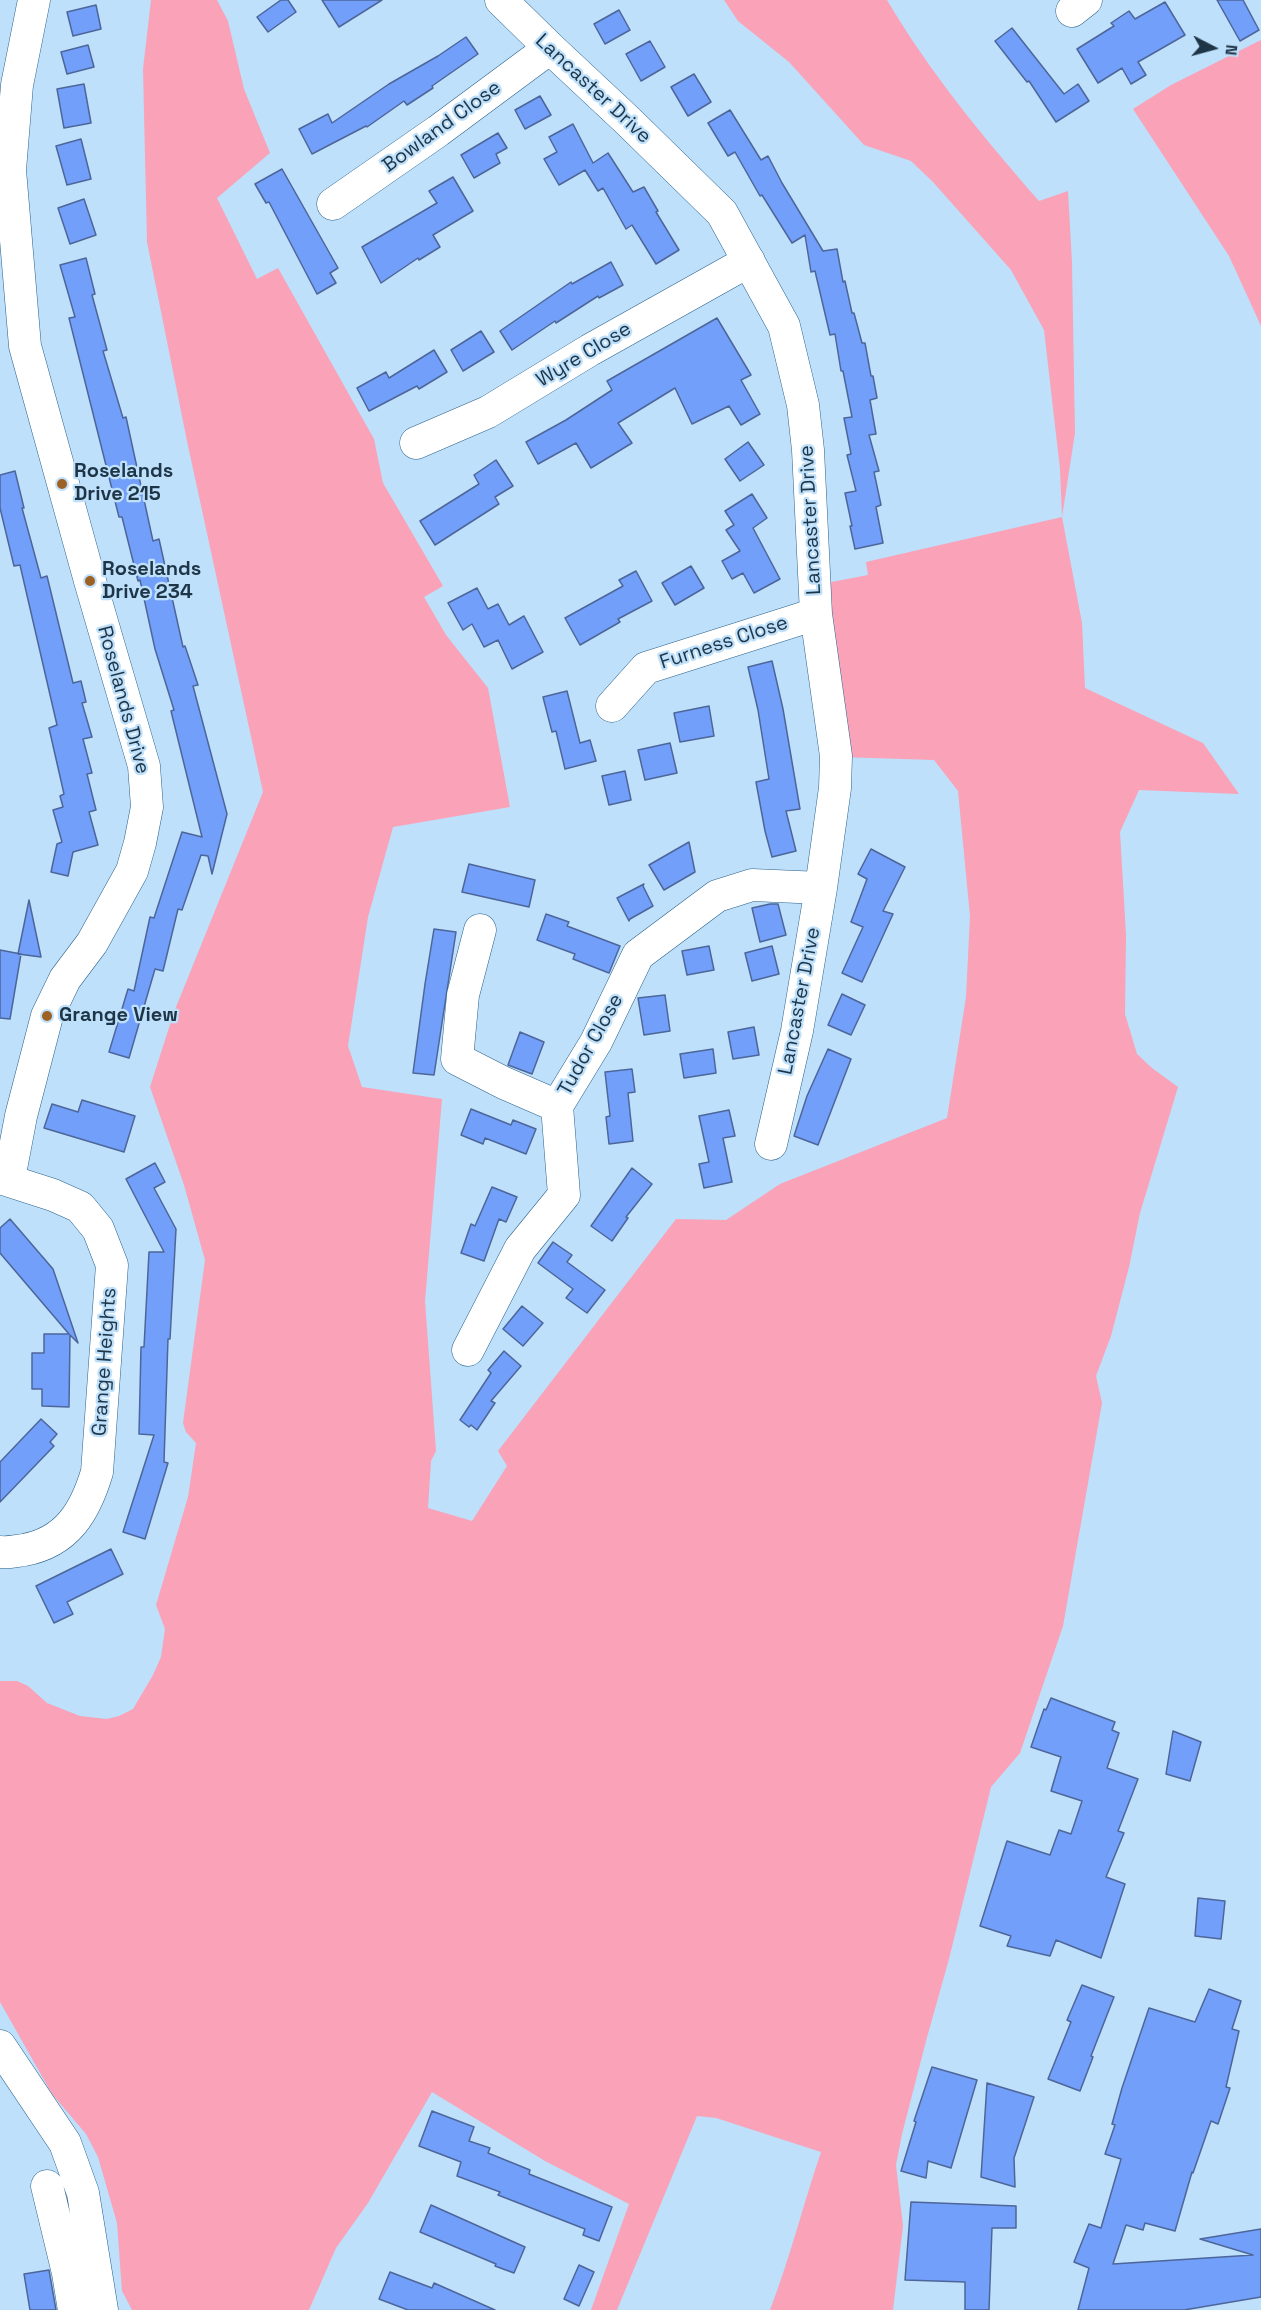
<!DOCTYPE html>
<style>
body{margin:0}
#map{position:relative;width:1261px;height:2310px;overflow:hidden;background:#bee0fb;font-family:"Space Grotesk",sans-serif}
canvas{display:block}
.north{position:absolute;left:1183px;top:18px;width:60px;height:60px;-webkit-text-stroke:4px #bee0fb;paint-order:stroke;rotate:96deg;font-size:16px;font-weight:700;line-height:24px;text-align:center;color:#1e3547}
.north::after{content:'';display:block;margin:auto;width:21px;height:27px;background:#1e3547;clip-path:polygon(50% 0,100% 100%,50% 72%,0 100%)}
</style>
<div id="map">
<canvas width="1261" height="2310"></canvas>
<div class="north">N</div>
</div>
<script>
const g = document.querySelector('canvas').getContext('2d');
g.lineJoin = 'round';
function paint(path, color) {
  g.fillStyle = color;
  g.fill(path, 'evenodd');
}
function stroke(path, color, width, dash) {
  g.strokeStyle = color;
  g.lineWidth = width;
  g.lineCap = dash ? 'butt' : 'round';
  g.setLineDash(dash || []);
  g.stroke(path);
}
function drawText(font, color, halo, rows, align = 'center') {
  g.font = font + ' "Space Grotesk",sans-serif';
  g.lineWidth = 4.5;
  g.setLineDash([]);
  g.textBaseline = 'middle';
  g.strokeStyle = halo;
  g.fillStyle = color;
  for (const [text, x, y, turn = 0] of rows) {
    g.save();
    g.translate(x, y);
    g.rotate((+turn || 0) * Math.PI / 180);
    g.textAlign = isNaN(turn) ? turn : align;
    if (halo) g.strokeText(text, 0, 0);
    g.fillText(text, 0, 0);
    g.restore();
  }
}
paint(new Path2D(`
 M151 0H217L228 21 244 89 270 153 217 198 257 279 278 268 374 439 383 483 443 586 424 597 446 635 488 688 510 807 393 827 368 917 348 1046 362 1087 442 1099 425 1301 436 1451 431 1461 428 1508 472 1521 507 1466 498 1451 676 1219 726 1220 780 1184 947 1118 966 997 970 916 958 791 934 760 840 757 816 585 868 575 866 562 1062 517 1060 469 1044 330 1011 270 933 182 911 161 864 145 789 62 738 21 724 0H887C930 73 984 138 1039 201L1068 191 1072 263 1075 433 1062 517 1082 623 1085 688 1203 743 1239 794 1139 790 1120 832 1126 935 1125 1014 1137 1054 1152 1068 1178 1087 1140 1213 1129 1267 1111 1336 1096 1376 1102 1403 1063 1626 1020 1753 991 1787 949 1959 926 2041 902 2134 896 2165 903 2226 893 2310H770C790 2258 803 2205 821 2152L716 2118 697 2116 617 2310H591L629 2204 545 2161 432 2092 368 2203 336 2248 309 2310H132L122 2291 117 2223 98 2157 86 2134 52 2094 0 2002V1681H17L28 1686 47 1703 80 1716 107 1719 119 1716 133 1709 153 1675 161 1657 165 1629 156 1605 188 1497 196 1443 186 1432 183 1423 205 1260 184 1185 150 1087 174 1012 263 792 187 441 147 242 143 69Z
 M1261 40V326L1229 256 1133 109 1171 85Z`), '#f9a2b8');
const building = new Path2D(`
 M281 0H288L296 12 268 32 257 17Z
 M322 0H382L339 27Z
 M1217 0H1243L1259 30 1240 41Z
 M1165 2 1185 35 1138 62 1146 75 1131 84 1122 68 1098 83 1077 49 1114 26 1111 23 1129 11 1135 19Z
 M96 5 101 29 73 36 67 12Z
 M619 10 630 30 605 44 594 24Z
 M1012 28 1064 94 1078 84 1089 101 1056 122 1029 81 1027 82 995 41Z
 M466 37 478 54 432 86 433 88 407 105 404 101 367 127 366 126 312 154 299 129 328 114 332 123 389 84 438 56Z
 M650 41 665 67 641 81 626 54Z
 M88 45 94 67 67 74 61 52Z
 M694 74 711 102 688 116 671 87Z
 M84 84 91 123 64 128 57 89Z
 M540 96 551 115 525 129 515 110Z
 M730 110 761 160 768 156 782 183 823 251 837 249 843 282 845 281 852 313H854L862 343H865L871 376H873L877 398 870 400 876 434 869 435 879 471 874 472 881 505 876 507 883 543 855 549 850 526H852L845 493 856 491 847 455 851 454 844 418 852 417 843 371H841L835 334 830 335 815 271 811 272 805 235 792 243 762 195 760 196 735 152 728 156 708 123Z
 M573 124 593 163 608 153 633 192 644 187 658 211 656 212 679 250 656 264 632 225 626 229 603 188 598 191 585 170 559 185 544 159 557 152 549 137Z
 M498 133 507 148 496 154 500 163 474 178 461 155Z
 M81 139 91 179 67 185 56 146Z
 M282 169 338 268 330 273 336 283 317 294 269 202 266 203 255 184Z
 M453 177 473 211 433 235 440 247 419 260 418 258 381 283 362 247 437 203 429 191Z
 M84 199 96 235 70 244 58 208Z
 M86 258 95 294 92 295 107 350 103 351 123 418 126 417 153 541 159 539 183 647 185 646 198 685 193 686 227 814 212 874 208 856 201 855 182 910 178 909 163 971 155 969 129 1058 109 1052 128 989 134 991 150 917 154 918 182 832 202 837 171 711 174 710 155 649 140 580 138 581 122 517H119L69 318 75 317 60 265Z
 M611 262 623 285 599 298 598 296 556 323 555 321 512 350 500 331 571 282 572 284Z
 M717 318 751 375 741 380 760 414 741 425 729 406 692 424 675 388 618 423 632 443 591 468 576 443 538 464 526 442 566 420 612 390 607 381Z
 M481 331 494 352 463 371 451 350Z
 M434 350 447 372 419 389 417 386 369 411 357 388 386 372 389 378Z
 M748 442 764 465 740 481 725 459Z
 M496 460 513 486 495 497 499 504 435 545 420 521 479 484 474 475Z
 M15 471 24 508H22L41 578 47 576 73 683 81 681 86 702 82 703 92 737 83 739 92 773 87 774 96 810 89 812 98 845 73 852 68 876 51 872 57 844 62 842 53 810 63 807 60 796 64 794 49 728 57 725 20 565 14 566 0 508V475Z
 M752 494 767 518 753 528 780 579 754 593 743 573 732 579 722 561 740 551 726 530 734 525 725 511Z
 M691 566 704 588 675 605 662 583Z
 M636 571 652 601 618 619 620 622 580 645 565 618 623 586 619 580Z
 M477 588 488 609 498 604 509 625 524 616 543 652 512 669 498 640 484 647 472 624 463 630 448 603Z
 M772 661 783 709 800 809 786 811 796 851 772 857 765 831 756 782 769 779 758 710 748 667Z
 M567 691 580 743 590 740 596 761 565 769 556 731 552 732 543 697Z
 M709 706 714 736 680 742 674 713Z
 M670 743 677 773 645 780 638 750Z
 M625 771 631 800 609 805 602 776Z
 M689 842 695 872 664 890 649 865Z
 M871 849 905 867 883 911 893 914 862 982 842 973 863 927 851 922 867 879 858 874Z
 M469 864 535 880 529 907 462 892Z
 M644 884 643 886 653 906 630 919 629 921 617 898Z
 M29 900 41 957 18 954Z
 M770 904H778L786 935 760 942 752 908Z
 M546 914 569 922 567 926 620 946 609 973 573 959 575 954 537 940Z
 M434 929 456 932 434 1075 413 1073 425 984Z
 M709 946 714 970 687 975 682 951Z
 M772 946 779 974 752 981 745 953Z
 M0 950 21 954 10 1019 0 1018Z
 M842 994 865 1005 851 1035 828 1025Z
 M665 995 670 1031 644 1035 638 998Z
 M754 1027 759 1055 733 1059 728 1032Z
 M520 1032 544 1042 532 1074 508 1065Z
 M713 1049 716 1073 684 1078 680 1054Z
 M828 1049 851 1059 818 1145 794 1136 807 1096Z
 M632 1069 635 1092 628 1093 633 1141 609 1144 606 1117 610 1116 605 1072Z
 M82 1100 135 1116 124 1152 44 1128 52 1104 78 1112Z
 M471 1109 511 1125 513 1120 536 1129 526 1154 485 1138 483 1144 461 1135Z
 M729 1110 735 1136 723 1138 732 1182 704 1188 699 1164 709 1162 699 1116Z
 M155 1163 165 1182 154 1188 176 1229 170 1339H168L164 1462 168 1463 145 1539 123 1532 154 1435 139 1434 141 1347H144L149 1252H164L126 1179Z
 M632 1168 652 1184 626 1217 628 1218 612 1241 591 1226Z
 M492 1187 517 1197 506 1222 499 1219 484 1261 461 1253 471 1224 475 1226Z
 M10 1219 53 1269 78 1343 70 1335 69 1407 42 1406V1389H32V1353H44V1334H69L0 1253V1228Z
 M553 1242 572 1255 567 1262 605 1290 587 1313 566 1298 573 1289 538 1263Z
 M522 1306 543 1323 523 1346 503 1329Z
 M504 1351 521 1366 491 1401 495 1403 477 1430 471 1425 469 1427 460 1420 491 1373 488 1370Z
 M41 1419 57 1434 50 1442 54 1446 0 1502V1462Z
 M111 1549 123 1574 67 1602 73 1614 54 1623 36 1586Z
 M1051 1698 1115 1722 1112 1730 1119 1733 1107 1768 1138 1779 1118 1831 1124 1833 1106 1877 1125 1884 1101 1958 1056 1940 1050 1956 1007 1946 1011 1936 980 1926 1007 1841 1050 1855 1059 1830 1071 1834 1082 1801 1051 1791 1061 1757 1031 1747 1044 1709 1046 1710Z
 M1173 1731 1201 1742 1190 1781 1166 1774Z
 M1198 1898 1225 1901 1221 1939 1195 1936Z
 M1082 1985 1114 1997 1091 2056 1093 2057 1080 2091 1048 2079 1071 2022 1067 2020Z
 M1209 1989 1241 2001 1232 2029 1239 2031 1226 2087 1230 2088 1218 2124 1211 2121 1193 2173 1192 2172 1175 2231 1145 2223 1143 2230 1126 2225 1113 2264 1253 2255 1200 2239 1261 2229V2297L1184 2310H1078L1089 2268 1074 2262 1089 2224 1101 2228 1121 2159 1105 2154 1115 2125 1112 2124 1122 2088 1149 2008 1195 2022Z
 M932 2067 977 2080 951 2168 928 2161 926 2178 901 2171 916 2122 914 2121Z
 M987 2083 1034 2097 1014 2158 1015 2187 981 2177Z
 M432 2111 474 2127 469 2141 490 2148 488 2153 530 2170 529 2174 612 2207 599 2241 583 2235 585 2229 498 2195 500 2192 457 2176 461 2162 419 2146Z
 M911 2202 1016 2206V2228H992L989 2310H965V2282L905 2280Z
 M431 2205 525 2247 514 2273 495 2266 496 2264 420 2232Z
 M579 2265 594 2272 579 2306 564 2299Z
 M49 2270 56 2310H30L24 2274Z
 M390 2272 432 2288 434 2283 495 2310H408L379 2299Z`);
paint(building, '#729ff9');
stroke(building, '#4d669a', 1.5);
const minor = new Path2D(`
 M501 0 550 48 628 121 722 213 784 326 803 405 808 450 816 614 836 756 835 788 821 888 797 1031 771 1144
 M1072 11 1086 0
 M333 204 438 131 550 48
 M416 443 488 412 590 350 749 261
 M612 706 646 668 816 614
 M480 930 463 995 457 1059 504 1083 557 1106
 M0 1178 53 1195 80 1207 98 1229 112 1265 97 1472C85 1512 67 1542 24 1550 16 1551 8 1553 0 1552
 M9 1179 21 1116 47 1016 65 979 92 943 132 871 140 843 147 807 144 766 90 581 25 346 10 170 17 85 34 0
 M468 1350 520 1249 564 1195 557 1106 596 1042 638 955 717 896 752 885 821 888
 M0 2046 65 2143 83 2193 102 2310
 M47 2186 68 2273 74 2310`);
stroke(minor, '#2a618a', 33);
stroke(minor, '#fff', 32);
for (const [x, y, r, color] of [
 [62,484,6,"#9d6223"],
 [90,581,6,"#9d6223"],
 [47,1016,6,"#9d6223"]
]) {
  const dot = new Path2D();
  dot.arc(x, y, r, 0, 2 * Math.PI);
  g.fillStyle = color;
  g.fill(dot);
  stroke(dot, '#bee0fb', 2);
}
drawText('20px', '#1e3547', '#bee0fb', [
 ["Lancaster Drive",593,89,43],
 ["Bowland Close",442,127,-36],
 ["Wyre Close",584,355,-31],
 ["Lancaster Drive",811,520,-93],
 ["Furness Close",724,643,-18],
 ["Roselands Drive",123,700,75],
 ["Lancaster Drive",800,1001,-79],
 ["Tudor Close",591,1045,-61],
 ["Grange Heights",105,1362,-86]
]);
drawText('bold 20px', '#1e3547', '#bee0fb', [
 ["Roselands",74,472],
 ["Drive 215",74,495],
 ["Roselands",102,570],
 ["Drive 234",102,593],
 ["Grange View",59,1016]
], 'left');
</script>
